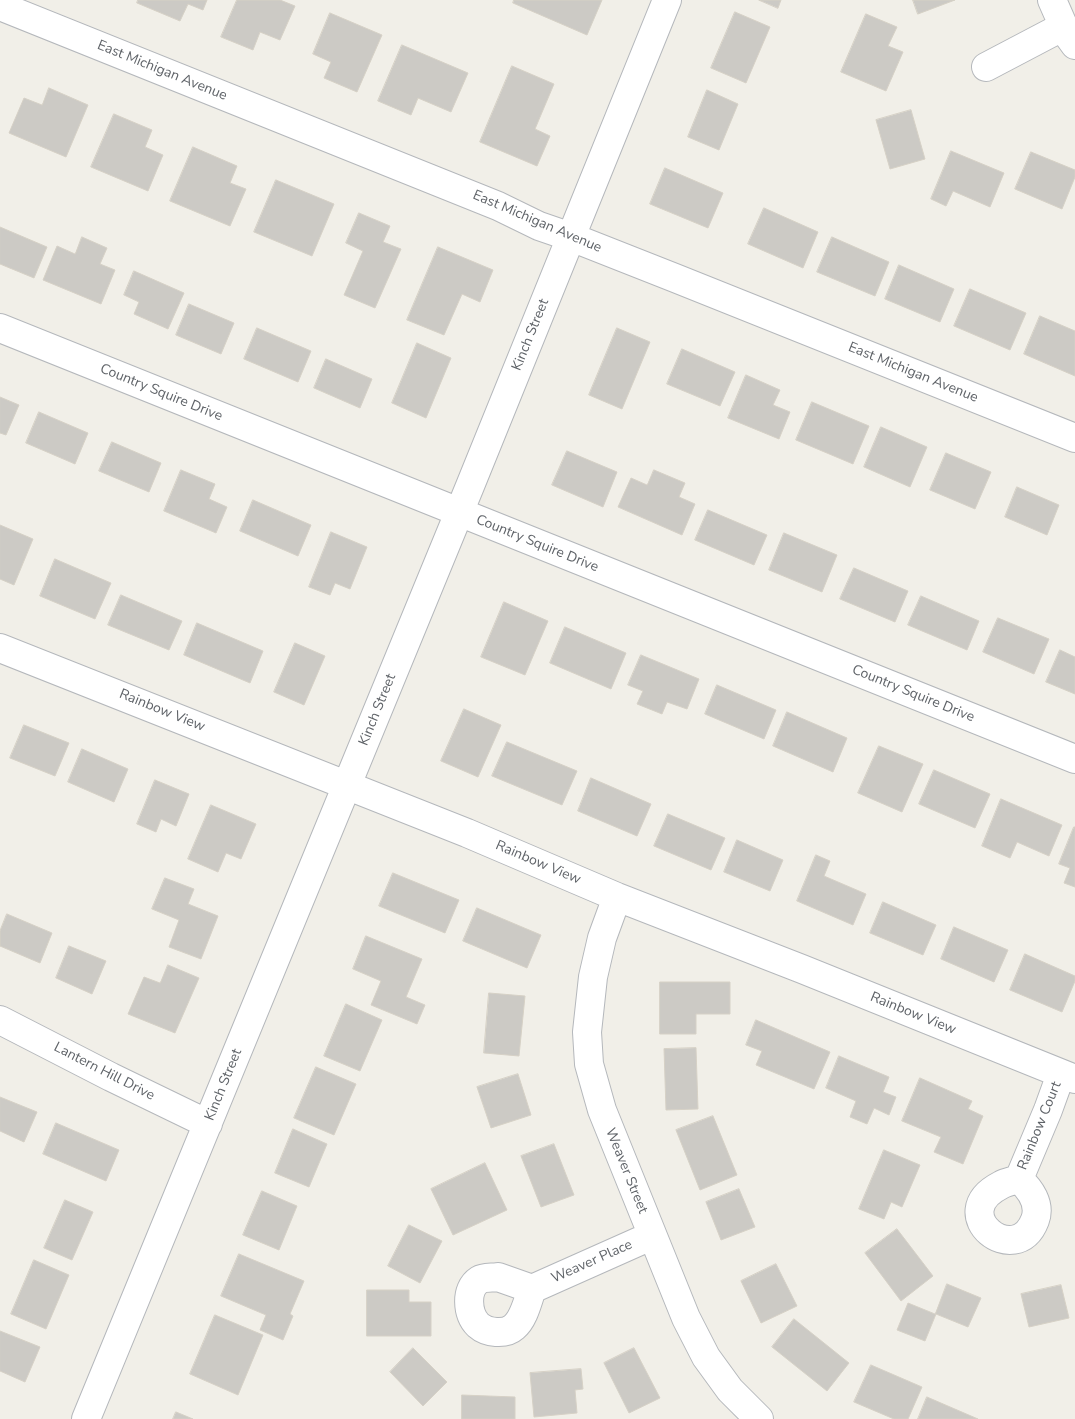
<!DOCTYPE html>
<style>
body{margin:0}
canvas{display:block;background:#f1efe8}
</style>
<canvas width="1075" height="1419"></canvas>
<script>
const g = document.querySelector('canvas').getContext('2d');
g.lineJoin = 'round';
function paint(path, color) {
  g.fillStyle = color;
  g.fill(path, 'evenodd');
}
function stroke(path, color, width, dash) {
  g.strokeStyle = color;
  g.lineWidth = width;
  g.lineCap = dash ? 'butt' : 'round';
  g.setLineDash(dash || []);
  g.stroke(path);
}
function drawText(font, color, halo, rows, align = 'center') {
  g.font = font + ' "Nunito Sans",sans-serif';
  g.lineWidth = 5;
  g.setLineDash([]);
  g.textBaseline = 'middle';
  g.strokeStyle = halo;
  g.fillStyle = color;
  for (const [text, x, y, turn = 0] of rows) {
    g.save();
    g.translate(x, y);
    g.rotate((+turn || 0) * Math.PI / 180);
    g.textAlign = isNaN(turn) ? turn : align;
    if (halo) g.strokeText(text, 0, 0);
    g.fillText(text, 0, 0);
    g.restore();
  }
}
const building = new Path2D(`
 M138 0H207L203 10 188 4 180 21 137 3Z
 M237 0H280L295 6 280 40 260 32 253 50 221 37Z
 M514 0H602L587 35 513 3Z
 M759 0H781L778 8Z
 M913 0H955L918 14Z
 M735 12 770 27 746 83 711 68Z
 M330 13 382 35 357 92 324 78 331 62 313 54Z
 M866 14 897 27 888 46 903 52 886 91 841 72Z
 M402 45 468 73 451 112 418 98 411 115 378 101Z
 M512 66 554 84 535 129 550 136 537 166 480 142Z
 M49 88 88 105 66 157 9 133 24 98 42 105Z
 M707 90 738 104 719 150 688 137Z
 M911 110 925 159 890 169 876 120Z
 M114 114 152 130 145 147 163 155 148 191 91 167Z
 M193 147 237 166 230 183 246 189 230 226 170 201Z
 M951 151 1004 173 990 207 953 191 946 206 931 199Z
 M1031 152 1075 170V177L1062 209 1015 189Z
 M665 168 723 193 708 228 650 204Z
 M276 180 334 204 312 256 254 232Z
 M764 208 818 232 803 268 748 244Z
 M359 213 390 226 383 242 401 249 375 308 344 295 363 251 346 243Z
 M0 227 47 247 34 278 0 264Z
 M82 237 107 248 100 264 115 270 101 304 43 280 57 246 75 254Z
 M832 237 889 262 875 296 817 272Z
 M438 247 493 270 480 302 462 294 444 335 407 320Z
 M899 265 954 289 940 322 885 299Z
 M134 271 184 293 168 329 134 314 139 302 124 295Z
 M970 289 1026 313 1010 350 954 326Z
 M189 304 234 323 221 354 176 335Z
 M1040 316 1075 331V376L1024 354Z
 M257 328 311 351 298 382 244 359Z
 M617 328 650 342 622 409 589 395Z
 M417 343 451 358 426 418 392 403Z
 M682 349 735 372 720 406 667 384Z
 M326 359 372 379 360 408 314 388Z
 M746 375 780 390 773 405 790 412 779 439 728 418Z
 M0 397 19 405 6 435 0 433Z
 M812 402 869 426 853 464 796 440Z
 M39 412 88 433 75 464 26 443Z
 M881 427 927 447 910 487 864 467Z
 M112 442 161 463 149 492 99 471Z
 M567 451 617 472 603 507 552 485Z
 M946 453 991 472 975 509 930 490Z
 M181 470 215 484 209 499 227 507 216 533 164 511Z
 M654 470 685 483 679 497 695 504 682 535 618 507 631 478 647 485Z
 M1017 487 1059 505 1047 535 1005 517Z
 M253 500 311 525 298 556 240 531Z
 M708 510 767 535 754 565 695 540Z
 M0 525 33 539 14 585 0 579Z
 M331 532 367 547 350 589 335 583 330 595 309 587Z
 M784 533 837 555 822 592 769 570Z
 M55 559 111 583 95 619 40 596Z
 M854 568 908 591 895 622 840 599Z
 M121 595 182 621 169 650 108 625Z
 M921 596 979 621 967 650 908 625Z
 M504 602 548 621 525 675 481 657Z
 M998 618 1049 639 1034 674 983 652Z
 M197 623 263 651 250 683 184 655Z
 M565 627 626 653 611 689 550 663Z
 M295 643 325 656 304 705 274 692Z
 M1060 650 1075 657V694L1046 682Z
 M641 655 699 679 687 709 667 702 662 714 637 704 643 691 628 685Z
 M717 685 776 710 764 739 705 714Z
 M464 709 501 725 478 777 441 761Z
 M787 712 847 738 833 772 773 746Z
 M24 725 69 743 55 776 10 758Z
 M507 742 577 771 562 805 492 776Z
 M879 746 923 764 902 812 858 793Z
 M82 749 128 769 114 802 68 782Z
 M934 770 990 794 975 828 919 804Z
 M591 778 651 804 637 836 578 811Z
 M155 780 189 794 176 826 161 819 156 832 137 824Z
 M1001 799 1062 825 1049 856 1017 842 1010 858 982 846Z
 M211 805 256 824 241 859 226 853 218 872 188 859Z
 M668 814 725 838 711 870 654 846Z
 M1074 827H1075V887L1064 883 1070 868 1059 864Z
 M737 840 783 860 770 891 724 872Z
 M816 855 830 861 824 876 866 894 853 925 797 901Z
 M393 873 459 900 445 933 379 906Z
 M165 878 194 889 188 904 218 916 201 959 169 947 179 920 152 909Z
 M883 902 936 925 923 955 870 933Z
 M477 908 541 935 527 968 463 941Z
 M7 914 52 933 40 963 0 946V931Z
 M954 927 1008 950 994 982 941 959Z
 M366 936 422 959 406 997 425 1005 417 1024 371 1005 381 981 353 969Z
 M69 946 106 961 92 994 56 978Z
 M1025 954 1075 976V981L1062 1012 1010 990Z
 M168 965 199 978 175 1033 128 1014 144 977 160 983Z
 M660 982H730V1014H696V1034H660Z
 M489 993 525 996 519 1056 484 1053Z
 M346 1004 382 1020 360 1071 324 1056Z
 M756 1020 830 1052 814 1089 756 1065 762 1051 746 1045Z
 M696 1048 698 1109 666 1110 664 1049Z
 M839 1056 889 1077 883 1092 896 1097 889 1115 874 1108 867 1124 850 1117 856 1101 826 1088Z
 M316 1067 356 1084 334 1135 294 1118Z
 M518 1074 531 1115 491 1128 477 1087Z
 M920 1078 972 1101 968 1109 983 1116 963 1164 934 1152 941 1137 902 1121Z
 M0 1097 37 1112 24 1142 0 1131Z
 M713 1116 737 1175 700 1190 676 1130Z
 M56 1123 119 1150 106 1181 43 1154Z
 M293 1129 327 1144 309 1187 275 1173Z
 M554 1144 574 1195 541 1207 521 1156Z
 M884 1150 920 1165 902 1207 891 1202 884 1219 859 1209Z
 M485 1163 507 1210 453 1235 431 1189Z
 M739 1189 755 1227 721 1240 706 1202Z
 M262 1191 297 1206 279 1250 243 1235Z
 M65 1200 93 1212 72 1260 44 1248Z
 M409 1225 442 1241 420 1283 388 1266Z
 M897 1229 933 1276 901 1301 865 1253Z
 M239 1254 304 1281 290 1314 293 1316 283 1340 260 1330 266 1315 221 1296Z
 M34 1260 69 1275 46 1329 11 1314Z
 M776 1264 797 1306 761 1323 741 1281Z
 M947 1284 981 1298 968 1327 936 1314 925 1341 897 1330 908 1303 935 1314Z
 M1061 1285 1069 1318 1029 1327 1021 1294Z
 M367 1290H409V1302H431V1336H367Z
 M215 1315 263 1335 238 1395 190 1374Z
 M794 1319 849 1363 827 1391 772 1347Z
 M0 1331 40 1347 25 1382 0 1371Z
 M413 1348 447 1382 423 1406 390 1372Z
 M634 1348 660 1398 629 1413 604 1363Z
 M871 1365 922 1387 908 1419H894L854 1402Z
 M581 1369 583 1389 575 1390 577 1413 534 1417 530 1373Z
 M462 1395 515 1397V1419H462Z
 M927 1397 978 1419H918Z
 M176 1412 193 1419H173Z`);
paint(building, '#cccac5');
stroke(building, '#d6d1c6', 1);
const minor = new Path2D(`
 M1052 0 1067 34 1075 45
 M0 6 498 206 539 226 571 237 675 278 1075 438
 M986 67 1064 26
 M0 328 1075 759
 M0 648 467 833 617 897 802 969 1075 1079
 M617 897 602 938 593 977 587 1032 589 1064 602 1110 686 1318 706 1357 730 1390 759 1419
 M0 1020 111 1077 208 1124
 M1019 1179C1030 1189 1041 1204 1035 1220 1016 1270 944 1214 1001 1185 1006 1182 1013 1181 1019 1179Z
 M1019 1179 1048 1110 1061 1074
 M498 1277 532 1289C528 1300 524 1319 514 1327 505 1335 487 1333 478 1325 467 1314 465 1289 479 1280 484 1277 492 1278 498 1277Z
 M532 1289 651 1236
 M86 1419 470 486 667 0`);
stroke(minor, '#b5b8bc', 30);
stroke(minor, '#fff', 28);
drawText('14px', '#5f6368', '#fff', [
 ["East Michigan Avenue",162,71,22],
 ["East Michigan Avenue",537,222,23],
 ["Kinch Street",531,335,-68],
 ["East Michigan Avenue",913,373,22],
 ["Country Squire Drive",161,393,22],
 ["Country Squire Drive",537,544,22],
 ["Country Squire Drive",913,694,22],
 ["Kinch Street",378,710,-68],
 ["Rainbow View",162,711,22],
 ["Rainbow View",538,863,23],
 ["Rainbow View",913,1014,22],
 ["Lantern Hill Drive",104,1072,27],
 ["Kinch Street",224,1085,-68],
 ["Rainbow Court",1040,1126,-68],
 ["Weaver Street",626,1171,68],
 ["Weaver Place",592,1262,-24]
]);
</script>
